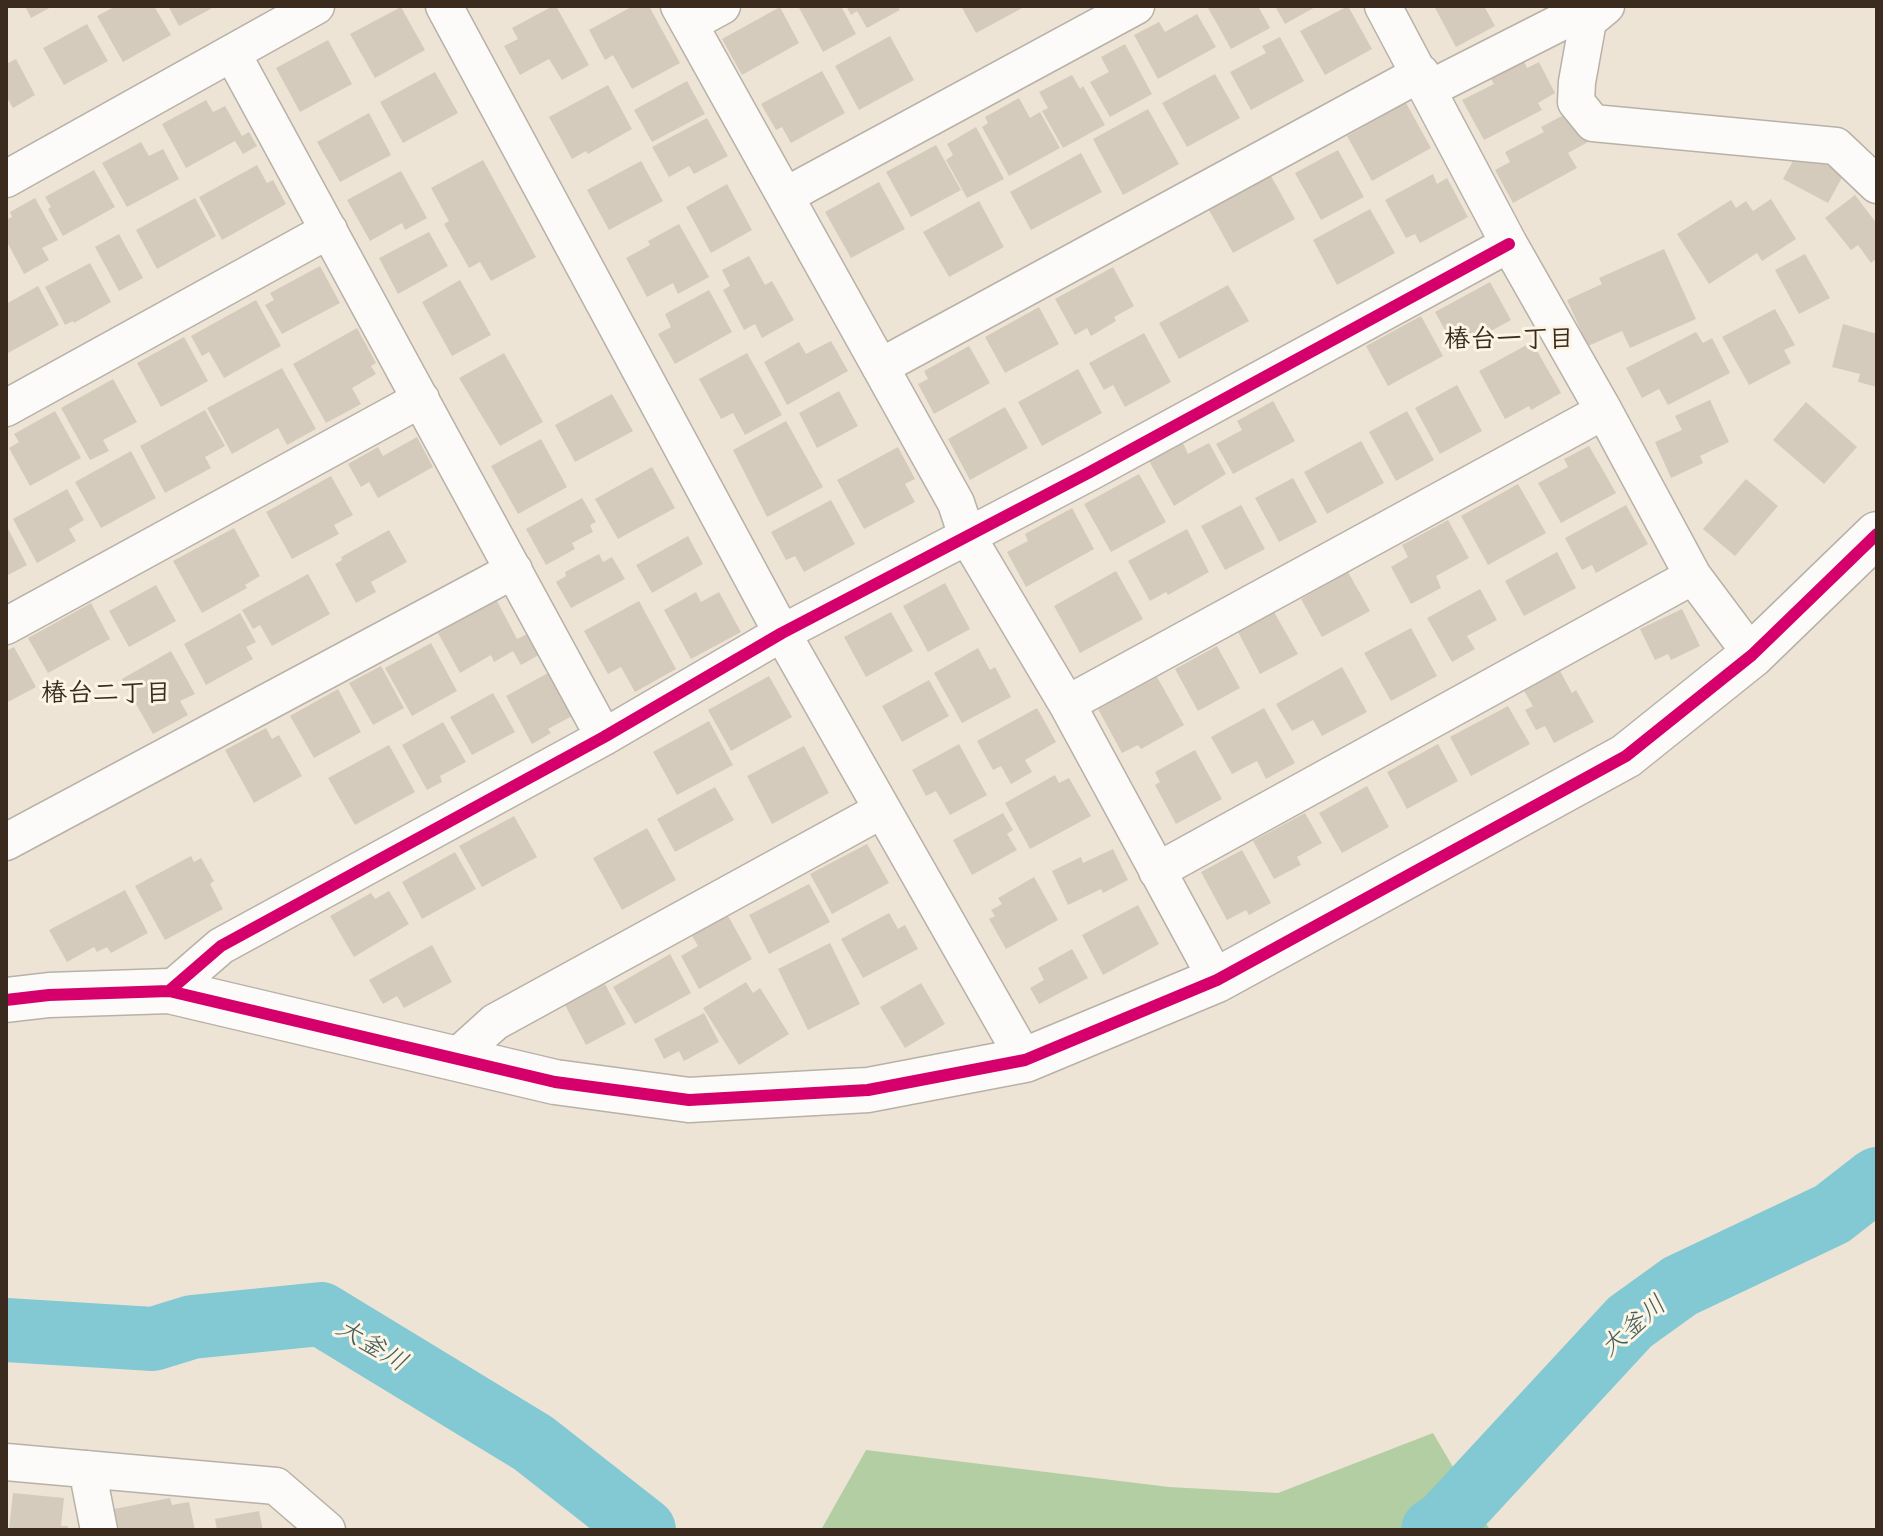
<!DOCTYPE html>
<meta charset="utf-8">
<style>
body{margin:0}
#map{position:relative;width:1883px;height:1536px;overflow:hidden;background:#ede4d6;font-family:Mali,sans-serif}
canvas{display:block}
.frame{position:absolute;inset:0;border:8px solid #3b2a1e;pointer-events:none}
</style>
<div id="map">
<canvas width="1883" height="1536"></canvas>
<div class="frame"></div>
</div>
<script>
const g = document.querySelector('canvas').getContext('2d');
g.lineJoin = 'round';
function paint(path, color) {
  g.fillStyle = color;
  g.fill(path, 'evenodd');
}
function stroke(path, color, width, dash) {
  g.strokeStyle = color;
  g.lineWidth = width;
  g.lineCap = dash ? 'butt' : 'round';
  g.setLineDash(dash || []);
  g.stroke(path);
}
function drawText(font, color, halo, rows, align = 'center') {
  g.font = font + ' Mali,"Klee One",sans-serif';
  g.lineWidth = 6;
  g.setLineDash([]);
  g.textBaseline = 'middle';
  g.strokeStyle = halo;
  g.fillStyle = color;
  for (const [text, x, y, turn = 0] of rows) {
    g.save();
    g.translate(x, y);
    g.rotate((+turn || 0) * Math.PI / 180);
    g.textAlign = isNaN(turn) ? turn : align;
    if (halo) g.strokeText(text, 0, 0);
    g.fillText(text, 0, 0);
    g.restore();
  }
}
paint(new Path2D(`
 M1433 1433 1490 1530H821L866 1450 1169 1487 1278 1493Z`), '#b3cea2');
stroke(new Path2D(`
 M6 1330 153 1339 192 1327 321 1314 533 1443 644 1530
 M1433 1530 1444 1523 1630 1322 1680 1286 1832 1214 1877 1179`), '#83c9d3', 64);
paint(new Path2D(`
 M25 6H53L31 18Z
 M116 6H154L171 35 123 62 97 16Z
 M168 6H216L179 26Z
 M553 6H556L589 65 562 80 549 59 520 75 504 46 518 39 512 28Z
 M633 6H649L680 63 632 89 613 55 605 60 589 30Z
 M798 6H841L856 34 823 52Z
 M846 6H897L900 10 867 28 857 11 851 15Z
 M961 6H1026L976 33Z
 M1207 6H1258L1270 28 1231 49Z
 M1275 6H1317L1285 24Z
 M1348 6 1372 49 1325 75 1300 31Z
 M1434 6H1484L1495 26 1456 47Z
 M401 7 425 50 375 78 350 34Z
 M780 7 799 43 742 75 722 39Z
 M1197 14 1216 47 1158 79 1134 35 1159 22 1165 32Z
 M87 24 108 61 64 85 43 48Z
 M890 36 914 80 859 110 835 66Z
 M1280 37 1304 81 1251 110 1230 72 1266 53 1262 46Z
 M328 40 352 84 300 112 276 68Z
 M1125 44 1152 94 1110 117 1090 82 1109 72 1101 57Z
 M16 59 35 95 13 108 6 96V64Z
 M1524 61 1527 68 1539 62 1555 93 1538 103 1542 110 1484 140 1462 100 1494 84 1491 79Z
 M822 71 845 113 791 143 782 127 776 130 761 104Z
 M435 72 458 113 403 143 380 102Z
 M1215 74 1240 118 1187 147 1162 103Z
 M1072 75 1080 89 1083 86 1105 125 1063 148 1042 111 1048 108 1039 92Z
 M687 81 705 114 652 142 634 110Z
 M608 85 632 129 588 154 586 151 572 159 549 117Z
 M1019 98 1030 118 1040 112 1060 148 1009 176 982 127 988 123 985 117Z
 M206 100 213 112 225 106 242 136 249 132 257 146 243 154 235 141 186 168 162 124Z
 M1406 103 1431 148 1372 181 1347 136Z
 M1148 109 1179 164 1123 195 1093 139Z
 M1571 111 1588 142 1568 153 1577 168 1513 203 1495 170 1510 162 1505 152 1544 132 1541 127Z
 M369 113 391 155 340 182 317 142Z
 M707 118 728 156 694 174 689 166 669 177 652 147Z
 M976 127 1004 179 967 198 946 160 953 155 947 144Z
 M141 142 149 156 163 149 179 179 127 207 102 163Z
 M936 145 961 190 911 217 886 172Z
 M1338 150 1364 197 1321 220 1295 173Z
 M1799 150 1844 174 1828 203 1783 179Z
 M1081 153 1102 192 1031 230 1010 192Z
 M483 160 536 257 491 281 480 262 469 268 444 224 449 221 431 188Z
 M641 161 663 201 609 230 587 190Z
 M257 165 267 183 273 180 286 204 222 240 199 197Z
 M94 170 115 207 63 236 48 209 51 207 45 197Z
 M401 171 427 218 405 230 402 223 370 241 347 200Z
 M1433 174 1437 184 1447 178 1468 217 1420 243 1415 234 1406 238 1385 200Z
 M1271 176 1295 219 1233 253 1209 210Z
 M879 182 905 229 851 258 825 212Z
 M727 184 752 230 711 253 686 207Z
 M1855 195 1877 224V258L1871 263 1858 245 1851 250 1825 218Z
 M35 198 58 240 42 248 49 260 24 274 6 240V220L12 217 10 212Z
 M195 198 216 236 157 269 136 230Z
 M1771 199 1796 239 1762 261 1757 253 1709 284 1677 234 1731 200 1736 208 1746 201 1753 211Z
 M979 201 1004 247 949 277 923 232Z
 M1370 209 1395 253 1337 285 1313 240Z
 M679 224 709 277 678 294 673 283 647 297 626 258 650 245 648 241Z
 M429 232 448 266 398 294 379 258Z
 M119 234 143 278 119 291 95 247Z
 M1664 249 1696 319 1630 348 1622 331 1588 346 1567 300 1602 284 1599 278Z
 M1805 254 1830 298 1799 314 1775 270Z
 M749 256 765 285 772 281 794 320 762 338 755 324 744 330 723 290 730 286 722 270Z
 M90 263 111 302 74 323 73 321 65 325 45 287Z
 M320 266 340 303 282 334 265 305 274 300 270 293Z
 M1113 267 1134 306 1114 317 1116 321 1091 336 1087 328 1075 335 1055 299Z
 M460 280 491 335 452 356 422 302Z
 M1490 282 1511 320 1456 350 1435 312Z
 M1228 285 1249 321 1179 359 1159 323Z
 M38 286 59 325 8 353 6 304Z
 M709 290 732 332 675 364 658 334 671 327 665 314Z
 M256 300 281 346 224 378 209 352 202 356 191 336Z
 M1039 307 1059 344 1005 373 985 337Z
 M1775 309 1795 345 1784 350 1791 363 1749 385 1722 337Z
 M1421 316 1443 356 1388 386 1366 346Z
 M1843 324 1877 334V387L1858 382 1860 374 1832 367Z
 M357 328 376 363 371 366 376 374 352 388 361 404 326 423 293 364Z
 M1696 332 1703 343 1712 338 1730 373 1668 405 1659 389 1642 398 1626 368Z
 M1144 333 1171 382 1125 407 1113 385 1104 390 1089 363Z
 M184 337 208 381 161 407 137 363Z
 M831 341 848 371 787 405 764 362 799 342 806 354Z
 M1532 342 1561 393 1531 410 1529 406 1505 419 1479 371Z
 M969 346 990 383 934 414 918 384 928 379 924 371Z
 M504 353 543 422 500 446 459 378Z
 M747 353 782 415 745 435 733 413 721 419 699 379Z
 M282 368 316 429 287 445 278 428 232 454 207 408Z
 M1078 369 1102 413 1042 446 1018 402Z
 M113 379 137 422 103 440 109 451 90 460 61 408Z
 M1457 385 1482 431 1440 454 1415 408Z
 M839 391 858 426 817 448 799 413Z
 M612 394 633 431 575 462 555 425Z
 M1710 400 1729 442 1700 456 1703 463 1671 478 1655 442 1682 430 1675 416Z
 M1273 401 1295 441 1233 474 1216 444 1242 430 1237 421Z
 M1806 402 1857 447 1824 484 1773 440Z
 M1005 407 1028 448 970 480 948 439Z
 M205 410 225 446 205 457 211 468 165 493 140 446Z
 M55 411 81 458 30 486 9 448 19 442 14 434Z
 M1407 411 1434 460 1396 481 1369 432Z
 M786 421 823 487 767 517 733 450Z
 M417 437 433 467 378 498 369 482 361 487 348 464 378 447 383 456Z
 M541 439 567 487 518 514 491 466Z
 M1361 441 1384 483 1327 514 1304 472Z
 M1183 443 1188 454 1209 443 1226 474 1174 506 1149 461Z
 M1589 446 1616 493 1561 523 1538 483 1568 467 1564 459Z
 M898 447 915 479 905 484 915 502 864 529 837 480Z
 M131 451 156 498 101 528 75 482Z
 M652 467 675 508 618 539 595 499Z
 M1139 474 1166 522 1111 552 1084 504Z
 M331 476 353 515 334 525 339 534 292 559 266 512Z
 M1293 478 1317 522 1279 542 1255 498Z
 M1746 479 1778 506 1735 556 1703 529Z
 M1518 484 1546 533 1488 565 1461 516Z
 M67 489 84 520 69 529 76 541 37 563 13 519Z
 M582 498 596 522 590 525 593 532 572 543 575 549 546 565 526 529Z
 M831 500 855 544 804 572 795 556 786 560 771 532Z
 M1241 505 1265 549 1225 570 1201 526Z
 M1626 505 1648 544 1596 573 1592 565 1582 570 1565 538Z
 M1072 508 1094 549 1026 587 1007 552 1028 541 1025 534Z
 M1448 520 1469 558 1436 576 1441 588 1411 604 1391 567 1408 557 1402 545Z
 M6 525 27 565 6 576Z
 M234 528 260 576 245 585 247 588 202 613 173 561Z
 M1187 529 1209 572 1168 595 1166 592 1150 601 1128 561Z
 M389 530 407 562 371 582 376 592 356 603 335 564 342 560 341 557Z
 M688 536 703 564 652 593 636 565Z
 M1557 552 1576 588 1524 616 1505 581Z
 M599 554 603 562 612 557 625 579 571 608 556 582 566 576 565 572Z
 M1116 571 1143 619 1080 653 1054 606Z
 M1348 572 1370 611 1322 637 1301 599Z
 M308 574 330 614 272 646 260 625 253 629 242 610Z
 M945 583 970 629 928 652 903 606Z
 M156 585 176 621 129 647 109 611Z
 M1480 589 1497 620 1467 636 1475 649 1452 662 1427 618Z
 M696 592 701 602 719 592 741 632 691 659 664 610Z
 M497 601 517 639 527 634 539 655 521 665 513 651 494 662 491 655 460 673 438 633Z
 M639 601 676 669 635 692 621 667 608 674 584 631Z
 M91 603 110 639 48 673 28 638Z
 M1682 609 1700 646 1671 660 1668 654 1655 660 1640 629Z
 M891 612 913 651 866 677 844 637Z
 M1274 612 1298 654 1260 674 1238 632Z
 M240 613 256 642 246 647 253 659 206 685 184 644Z
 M1411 628 1437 676 1391 701 1364 653Z
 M431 643 457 691 412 716 385 668Z
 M1217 646 1240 688 1198 711 1175 669Z
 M14 647 36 687 8 702 6 651Z
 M978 648 990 670 995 667 1011 697 962 723 934 673Z
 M171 651 195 694 180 701 188 715 153 734 122 679Z
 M381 666 404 708 373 725 349 683Z
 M1342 667 1367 712 1322 736 1313 720 1292 731 1276 704Z
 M1560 671 1572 693 1576 690 1594 722 1554 743 1545 726 1536 730 1525 710 1533 706 1524 691Z
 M548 673 572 716 548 729 551 733 532 744 506 696Z
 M769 676 792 717 731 751 708 710Z
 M1157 677 1184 725 1141 749 1138 745 1122 753 1098 709Z
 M929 680 949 716 902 742 882 706Z
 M338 689 361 732 314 758 290 716Z
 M493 693 515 732 472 755 450 717Z
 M1508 706 1530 744 1471 776 1450 737Z
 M1037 708 1056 742 1025 760 1032 772 1011 784 1001 766 993 770 977 741Z
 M1264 708 1295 763 1266 779 1257 761 1232 774 1211 737Z
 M709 721 733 765 677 795 653 752Z
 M443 722 466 762 440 776 442 782 427 790 402 745Z
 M266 728 272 739 279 735 302 776 254 803 225 750Z
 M959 744 987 795 950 815 936 791 926 796 912 770Z
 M1438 744 1458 781 1407 809 1387 772Z
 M389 745 415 792 355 825 328 778Z
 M804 746 829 793 772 824 747 776Z
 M1195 750 1222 799 1176 824 1155 785 1160 782 1155 772Z
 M1055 775 1059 783 1069 778 1091 816 1030 849 1005 803Z
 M1367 786 1389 827 1342 853 1319 813Z
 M715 787 734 820 675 852 657 819Z
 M1003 813 1013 830 1007 834 1017 850 972 875 953 840Z
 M1305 813 1322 843 1297 857 1301 865 1274 879 1253 841Z
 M514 816 537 857 482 887 459 846Z
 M647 828 676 880 622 910 593 858Z
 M867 844 889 883 832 914 810 874Z
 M1113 849 1128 880 1103 893 1101 889 1068 905 1052 871 1081 857 1083 863Z
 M1242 850 1271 903 1249 915 1246 910 1227 920 1201 872Z
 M455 852 476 889 422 919 402 882Z
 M191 856 194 862 201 858 214 881 210 884 223 909 165 940 135 886Z
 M1034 877 1058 920 1006 949 989 919 995 916 991 910 1002 904 998 898Z
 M809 884 830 922 769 954 749 915Z
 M125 890 148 933 111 953 107 947 97 952 94 947 67 962 49 930Z
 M389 891 409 924 354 957 330 916 371 893 375 899Z
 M1138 905 1159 944 1103 975 1082 935Z
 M889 913 898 929 905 925 918 949 863 978 841 939Z
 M727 914 752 959 699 989 681 956 698 946 691 934Z
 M830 943 860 1004 808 1030 778 969Z
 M432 945 452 982 404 1008 397 996 383 1004 369 980Z
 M1072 949 1088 978 1039 1004 1030 988 1044 980 1038 968Z
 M670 954 691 993 635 1024 613 987Z
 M746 982 753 993 760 988 789 1034 739 1065 703 1008Z
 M921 983 945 1024 905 1048 880 1007Z
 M605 984 626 1024 586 1045 565 1005Z
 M704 1013 719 1042 684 1061 679 1051 664 1059 654 1039Z
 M13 1493 64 1498 61 1526H68V1530H9Z
 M170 1498 172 1505 189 1502 195 1530H119L114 1509Z
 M259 1511 263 1530H217L215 1519Z`), '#d5cbbc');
const minor = new Path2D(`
 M444 6 782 633 1025 1060
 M679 6 956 503 967 536 1067 704 1217 980
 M1383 6 1509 244 1604 411 1693 576 1752 655
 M1606 6 1588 21 1577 82 1576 102 1593 123 1836 146 1877 185
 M689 24 722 6
 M232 53 604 737
 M1429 89 1565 20 1588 21
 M6 179 316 6
 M785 196 1136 6
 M880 367 1421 73
 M6 408 329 230
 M6 626 421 399
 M1067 704 1604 411
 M6 842 514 570
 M1157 871 1693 576
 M169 991 221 946 604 737 782 633 1090 472 1509 244
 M454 1059 495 1022 882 810
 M6 1462 276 1486 327 1530
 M87 1469 99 1530`);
const tertiary = new Path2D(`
 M6 1000 49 995 169 991 555 1082 689 1100 868 1090 1025 1060 1217 980 1626 756 1752 655 1877 534`);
stroke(minor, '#b8b1a7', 39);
stroke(tertiary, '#b8b1a7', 47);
stroke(minor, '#fcfbf9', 36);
stroke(tertiary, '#fcfbf9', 44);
stroke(new Path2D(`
 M169 991 221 946 604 737 782 633 1090 472 1509 244
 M6 1000 49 995 169 991 555 1082 689 1100 868 1090 1025 1060 1217 980 1626 756 1752 655 1877 534`), '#d6006c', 12);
drawText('bold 26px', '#3b2a1e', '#fcf5e5', [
 ["椿台一丁目",1509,339],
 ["椿台二丁目",106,693]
]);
drawText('italic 26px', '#445d5d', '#fcf5e5', [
 ["大釜川",1633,1326,-41],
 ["大釜川",372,1345,31]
]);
</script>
